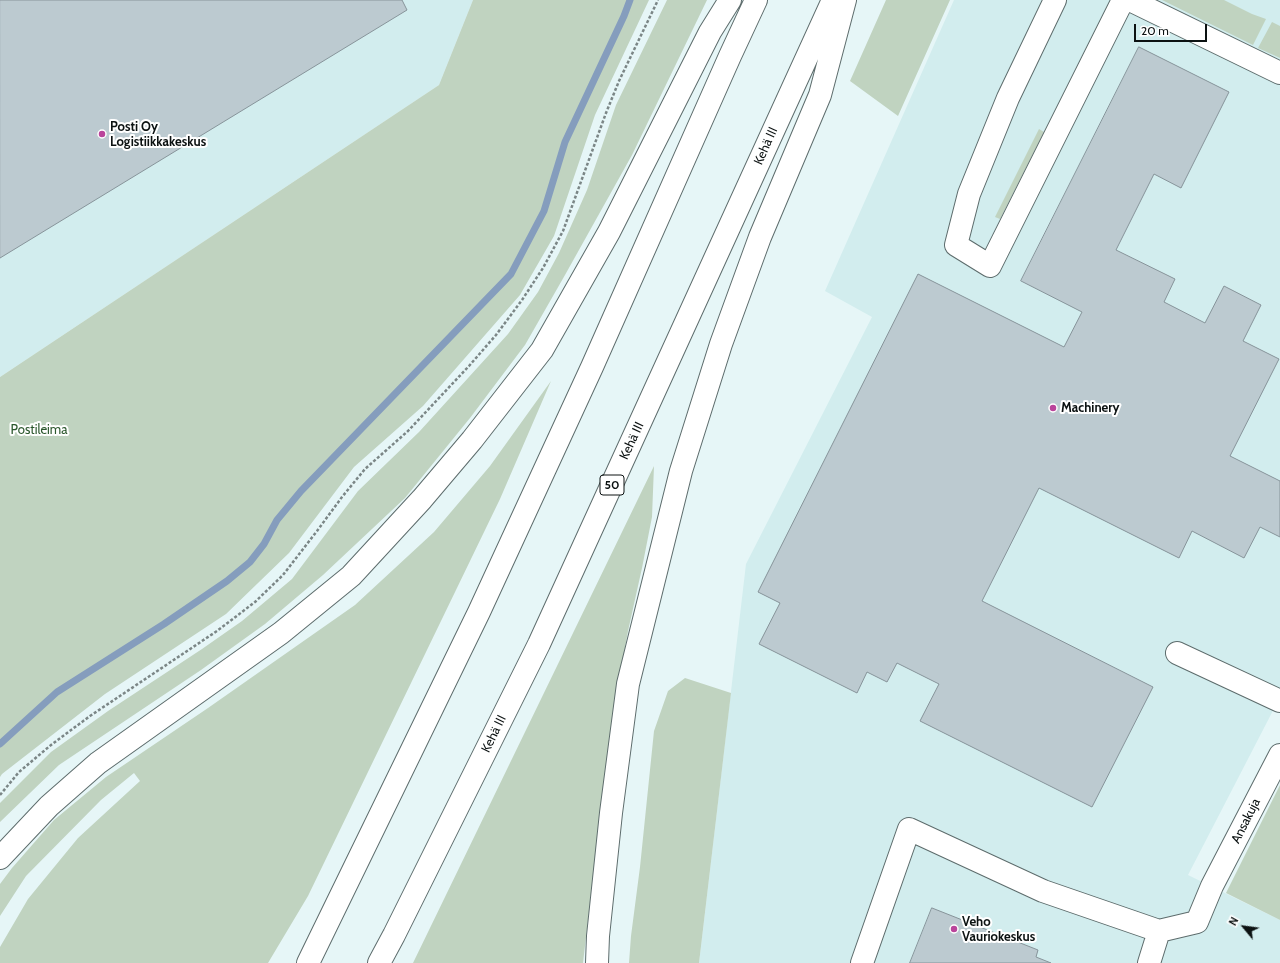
<!DOCTYPE html>
<meta charset="utf-8">
<style>
body{margin:0}
#map{position:relative;width:1280px;height:963px;overflow:hidden;background:#e6f6f7;font-family:Cabin,sans-serif}
canvas{display:block}
.north{position:absolute;left:1224px;top:907px;width:40px;height:40px;-webkit-text-stroke:3px #fff;paint-order:stroke;rotate:299deg;font-size:11px;font-weight:700;line-height:16px;text-align:center;color:#0c1212}
.north::after{content:'';display:block;margin:auto;width:14px;height:18px;background:#0c1212;clip-path:polygon(50% 0,100% 100%,50% 72%,0 100%)}
.scale{position:absolute;left:1134px;top:24px;width:73px;height:18px;box-sizing:border-box;border:2px solid #0c1212;border-top:0;padding-left:5px;font-size:12px;line-height:14px;white-space:nowrap;color:#0c1212;-webkit-text-stroke:3px #fff;paint-order:stroke}
</style>
<div id="map">
<canvas width="1280" height="963"></canvas>
<div class="north">N</div>
<div class="scale">20 m</div>
</div>
<script>
const g = document.querySelector('canvas').getContext('2d');
g.lineJoin = 'round';
function paint(path, color) {
  g.fillStyle = color;
  g.fill(path, 'evenodd');
}
function stroke(path, color, width, dash) {
  g.strokeStyle = color;
  g.lineWidth = width;
  g.lineCap = dash ? 'butt' : 'round';
  g.setLineDash(dash || []);
  g.stroke(path);
}
function drawText(font, color, halo, rows, align = 'center') {
  g.font = font + ' Cabin,sans-serif';
  g.lineWidth = 4;
  g.setLineDash([]);
  g.textBaseline = 'middle';
  g.strokeStyle = halo;
  g.fillStyle = color;
  for (const [text, x, y, turn = 0] of rows) {
    g.save();
    g.translate(x, y);
    g.rotate((+turn || 0) * Math.PI / 180);
    g.textAlign = isNaN(turn) ? turn : align;
    if (halo) g.strokeText(text, 0, 0);
    g.fillText(text, 0, 0);
    g.restore();
  }
}
paint(new Path2D(`
 M0 0H473L439 85 0 377Z
 M954 0H1280V697L1188 875 1280 920V963H699L746 564 872 317 825 291Z`), '#d2edee');
paint(new Path2D(`
 M473 0H649L595 115 554 236 520 295 423 406 354 467 289 553 226 614 105 694 2 774 0 777V377L439 85Z
 M667 0H707L632 155 565 275 525 345 470 418 405 498 323 575 265 624 201 670 59 765 0 822V803L51 752 108 711 202 649 242 621 292 579 358 491 419 432 508 334 538 292 559 253 587 190 616 105Z
 M886 0H950L898 116 850 81Z
 M1162 0H1224L1252 14 1266 19 1253 45Z
 M1272 22 1280 26V58L1258 48Z
 M1039 129 1044 132 1000 219 995 217Z
 M551 381 500 499 308 896 268 963H0V947L28 899 78 838 140 781 134 773 101 800 26 876 0 916V884L12 868 54 820 106 777 208 708 355 605 434 532 490 466Z
 M654 466 652 517 642 568 628 631 614 708 601 808 583 963H413Z
 M685 678 731 693 699 963H629L631 936 640 867 654 731 668 691Z
 M1280 785V920L1226 893Z`), '#c0d3c0');
stroke(new Path2D(`
 M0 744 57 692 164 624 227 581 250 562 264 544 277 520 301 491 511 274 544 211 565 142 624 16 630 0`), '#859dbd', 7);
const building = new Path2D(`
 M0 0H402L407 10 0 258Z
 M1139 47 1229 92 1181 188 1154 174 1116 250 1175 279 1164 302 1205 323 1224 286 1261 305 1243 341 1279 359 1230 456 1280 481V537L1260 527 1244 558 1192 531 1179 558 1039 488 982 601 1153 687 1092 807 920 721 939 684 897 663 887 682 867 672 857 693 759 644 780 603 758 592 918 274 1064 347 1082 312 1021 281Z
 M932 908 1038 950 1036 957 1051 963H910Z`);
paint(building, '#bccad0');
stroke(building, '#87949a', 1);
const minor = new Path2D(`
 M1055 0 1008 98 969 194 956 245 990 266 1123 0
 M1130 0 1280 73
 M1177 653 1280 701
 M862 963 909 829 1043 891 1159 931 1197 922 1212 886 1280 755
 M1149 963 1159 931`);
const highway = new Path2D(`
 M0 858 49 806 98 763 281 633 351 576 422 499 472 440 542 350 609 232 710 32 730 0
 M308 963 479 612 592 367 730 56 756 0
 M379 963 394 935 539 644 833 0
 M597 963 598 936 611 813 628 684 681 471 721 344 760 237 820 95 845 0`);
stroke(minor, '#5d6c6c', 24);
stroke(highway, '#5d6c6c', 24);
stroke(new Path2D(`
 M0 795 19 772 51 745 90 716 217 631 255 602 283 575 317 531 342 497 365 469 408 431 469 366 496 335 522 300 543 268 563 231 606 113 619 81 658 0`), '#7b8686', 2.5, [3, 2]);
stroke(minor, '#fff', 22);
stroke(highway, '#fff', 22);
for (const [x, y, r, color] of [
 [102,134,4,"#ba449b"],
 [1053,408,4,"#ba449b"],
 [954,929,4,"#ba449b"]
]) {
  const dot = new Path2D();
  dot.arc(x, y, r, 0, 2 * Math.PI);
  g.fillStyle = color;
  g.fill(dot);
  stroke(dot, '#fff', 1.5);
}
for (const [x, y, w] of [
 [612,485,24]
]) {
  const box = new Path2D();
  box.roundRect(x - w / 2, y - 10, w, 20, 3);
  g.fillStyle = '#fff';
  g.fill(box);
  stroke(box, '#0c1212', 1);
}
drawText('bold 12px', '#0c1212', null, [
 ["50",612,485]
]);
drawText('bold 13px', '#0c1212', '#fff', [
 ["Posti Oy",110,127],
 ["Logistiikkakeskus",110,142],
 ["Machinery",1061,408],
 ["Veho",962,922],
 ["Vauriokeskus",962,937]
], 'left');
drawText('13px', '#0c1212', '#fff', [
 ["Kehä III",766,146,-66],
 ["Kehä III",632,441,-65],
 ["Kehä III",494,734,-64],
 ["Ansakuja",1246,821,-63]
]);
drawText('13px', '#2c582e', '#fff', [
 ["Postileima",39,430]
]);
</script>
